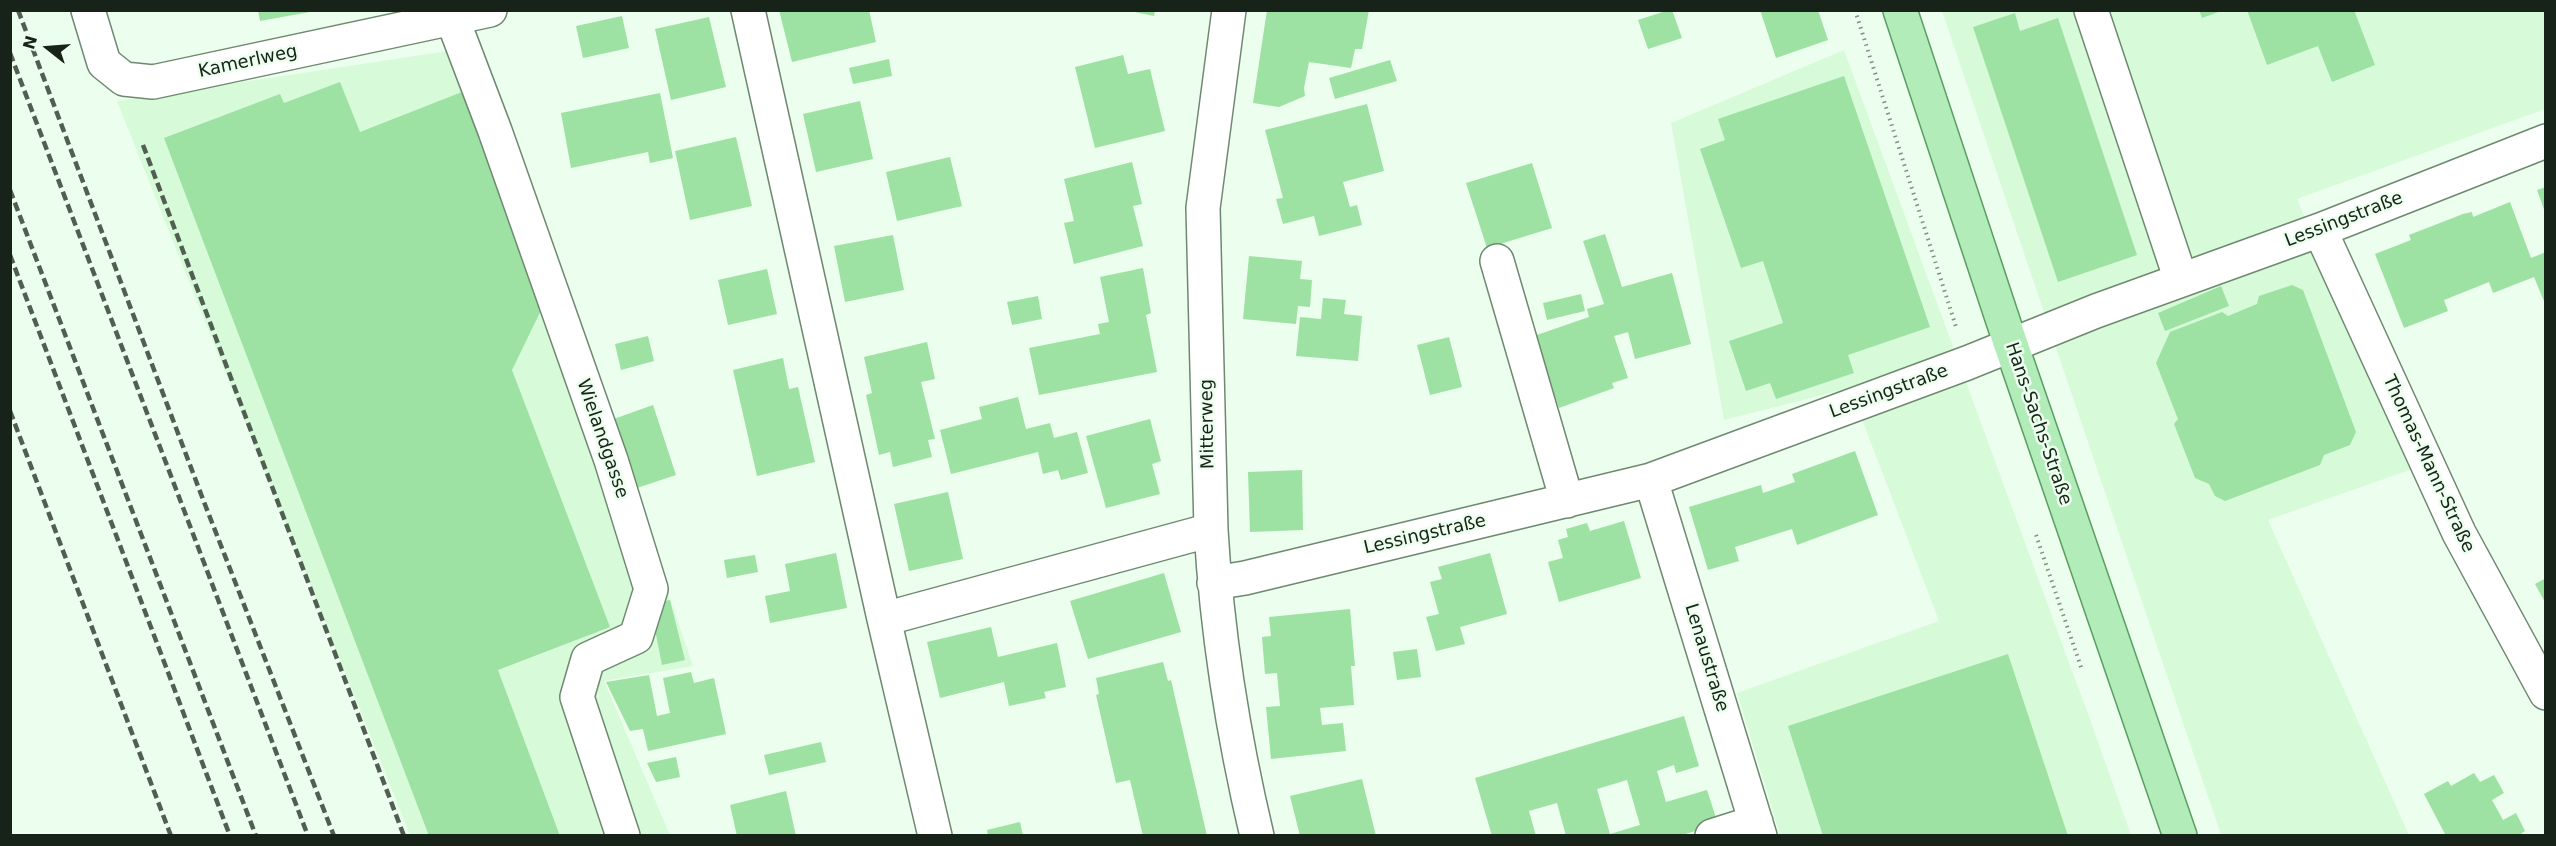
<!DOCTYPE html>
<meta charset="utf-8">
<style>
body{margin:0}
#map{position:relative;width:2556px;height:846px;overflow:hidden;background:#ecfeed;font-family:"DejaVu Sans",sans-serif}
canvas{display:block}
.frame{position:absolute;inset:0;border:12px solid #172218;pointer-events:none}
.north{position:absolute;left:18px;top:18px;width:60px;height:60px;-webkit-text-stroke:4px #ecfeed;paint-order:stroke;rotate:287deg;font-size:16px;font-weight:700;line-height:24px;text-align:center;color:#172218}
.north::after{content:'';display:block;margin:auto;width:21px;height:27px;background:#172218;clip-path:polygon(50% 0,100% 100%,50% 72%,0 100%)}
</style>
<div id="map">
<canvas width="2556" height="846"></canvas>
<div class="frame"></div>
<div class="north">N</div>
</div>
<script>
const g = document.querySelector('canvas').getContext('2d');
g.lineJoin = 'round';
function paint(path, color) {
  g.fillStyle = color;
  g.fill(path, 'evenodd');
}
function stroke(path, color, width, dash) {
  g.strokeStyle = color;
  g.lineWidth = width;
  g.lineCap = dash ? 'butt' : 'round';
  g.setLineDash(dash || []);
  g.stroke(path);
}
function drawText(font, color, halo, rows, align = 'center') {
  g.font = font + ' "DejaVu Sans",sans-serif';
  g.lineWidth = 5;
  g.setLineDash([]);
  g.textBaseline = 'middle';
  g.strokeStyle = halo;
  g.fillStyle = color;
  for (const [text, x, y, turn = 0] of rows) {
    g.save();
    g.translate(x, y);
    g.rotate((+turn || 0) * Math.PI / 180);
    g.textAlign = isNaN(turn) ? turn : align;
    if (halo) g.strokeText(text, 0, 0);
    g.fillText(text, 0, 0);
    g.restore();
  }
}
paint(new Path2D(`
 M1942 11H2545V109L2297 199 2412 469 2268 520 2409 835H2221Z
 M481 46 693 666 604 681 670 835H410L117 101Z
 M1844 50 2092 725 2131 835H1780L1737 693 1939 621 1850 388 1724 420 1671 123Z`), '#d7fbd9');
paint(new Path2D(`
 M258 10H310V12L260 21Z
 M779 10H869L876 42 792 62Z
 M1125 10H1155L1154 16Z
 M1267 10H1369L1362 49H1355L1351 68 1309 62 1304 88 1305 96 1279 107 1253 103Z
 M1669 10H1672L1682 38 1648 49 1638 20Z
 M1760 10H1818L1828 40 1776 58Z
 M2199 10H2221V11L2202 18Z
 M2247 10H2354L2375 65 2332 82 2318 46 2267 65Z
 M2015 13 2020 31 2058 18 2137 255 2058 282 1973 27Z
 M622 16 629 48 583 58 576 26Z
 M709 17 726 87 671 100 655 29Z
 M1123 55 1128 74 1150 69 1165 131 1095 148 1075 67Z
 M889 59 892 76 853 84 849 68Z
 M1390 60 1397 81 1335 99 1329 78Z
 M1844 76 1930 327 1848 355 1854 373 1776 399 1770 383 1746 391 1729 341 1783 323 1763 261 1741 268 1700 149 1725 140 1718 119Z
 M340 82 360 132 467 90 546 300 512 370 610 627 498 670 560 836H429L164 138 280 94 284 103Z
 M660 93 673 158 650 163 648 152 571 168 561 113Z
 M860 101 873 159 816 172 803 114Z
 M1367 104 1384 171 1343 182 1350 207 1357 205 1362 225 1319 236 1314 216 1283 224 1276 199 1283 198 1265 130Z
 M736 137 752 206 690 220 675 151Z
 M950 157 962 206 897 221 886 172Z
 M1132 162 1142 204 1133 206 1143 246 1074 264 1064 223 1074 221 1064 179Z
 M1532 163 1552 228 1487 248 1466 183Z
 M2546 187V212H2545L2537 190Z
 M2510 202 2531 258 2546 252V306L2534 277 2493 293 2489 282 2444 300 2448 311 2404 328 2375 254 2411 240 2409 235 2463 214 2472 212 2473 217Z
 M1605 234 1622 287 1672 273 1691 344 1635 359 1628 332 1614 336 1628 378 1612 383 1614 388 1559 408 1534 336 1589 317 1587 309 1604 304 1583 241Z
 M893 235 904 290 845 302 834 246Z
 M1249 256 1302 261 1300 279 1312 280 1310 307 1298 306 1296 324 1243 319Z
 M1143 268 1151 313 1146 315 1157 372 1039 395 1029 348 1100 334 1098 324 1109 322 1100 277Z
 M767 269 777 314 728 325 718 280Z
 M2292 285 2303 290 2356 432 2350 445 2324 455 2320 465 2225 501 2215 496 2209 484 2195 478 2174 424 2178 419 2156 363 2170 332 2222 312 2228 316 2257 304 2259 296Z
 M2221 286 2229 306 2165 331 2158 313Z
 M1581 294 1585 311 1547 320 1543 303Z
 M1038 296 1042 319 1012 325 1007 302Z
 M1323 298 1346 300 1344 314 1362 316 1358 361 1296 356 1300 317 1321 319Z
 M648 336 654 361 621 370 615 344Z
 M1449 337 1462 387 1430 395 1417 345Z
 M927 342 935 379 921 382 935 439 928 440 932 457 893 467 890 452 879 455 866 395 872 393 864 357Z
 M783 358 789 389 798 387 815 462 757 476 733 370Z
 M1018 397 1026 429 1050 423 1054 438 1077 432 1088 473 1061 480 1058 470 1043 474 1038 452 951 474 940 430 982 419 979 407Z
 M653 405 676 475 634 489 611 420Z
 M1150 419 1161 461 1152 464 1160 494 1106 508 1086 436Z
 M1855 451 1878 515 1797 545 1792 529 1735 547 1739 561 1708 570 1689 507 1761 485 1763 493 1795 482 1792 474Z
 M1302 470 1303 530 1250 532 1248 472Z
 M948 492 963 559 909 571 894 504Z
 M1624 521 1641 578 1559 602 1548 562 1563 558 1558 540 1568 537 1566 529 1587 523 1590 531Z
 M836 553 847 608 770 623 765 596 790 591 785 564Z
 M1490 553 1507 614 1460 627 1465 644 1436 651 1426 617 1439 614 1430 582 1442 579 1438 567Z
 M755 555 758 572 727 578 724 560Z
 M1164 573 1181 632 1088 659 1070 601Z
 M2546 578V604L2535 584Z
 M670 600 685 660 662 665 650 604Z
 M1350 609 1355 666H1351L1354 705 1320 708 1322 725 1343 723 1346 751 1271 759 1266 707 1280 706 1277 673 1265 674 1262 637 1271 636 1269 617Z
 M991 627 998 657 1057 643 1066 687 1044 692 1046 698 1009 706 1004 682 940 698 927 642Z
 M1417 649 1421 677 1397 680 1393 652Z
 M2008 654 2068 836H1823L1788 726Z
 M1163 662 1168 681 1171 680 1207 836H1143L1130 780 1116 783 1096 695 1099 694 1096 678Z
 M691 672 694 683 714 678 726 734 648 751 643 729 630 731 606 682 649 675 657 716 670 713 663 678Z
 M1684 716 1699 766 1676 773 1674 765 1657 771 1666 802 1707 790 1718 824 1679 836H1566L1557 803 1529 811 1536 836H1492L1475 778ZM1627 780 1640 825 1610 834 1597 789Z
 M821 742 826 762 769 775 764 755Z
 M676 757 680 777 656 782 647 763Z
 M2474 773 2480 782 2494 775 2504 793 2492 800 2503 820 2516 813 2525 831 2518 836H2446L2424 794 2448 781 2451 786Z
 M1362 779 1376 836H1300L1290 796Z
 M786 791 796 836H737L730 805Z
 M1020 822 1023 836H988L987 830Z`), '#9de1a3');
const minor = new Path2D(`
 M88 10 104 63 124 79 153 82 490 10
 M449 10 495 131 611 460 651 589 636 637 588 659 577 697 623 836
 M748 10 884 619 935 836
 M1229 10 1203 208 1211 530C1217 633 1233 735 1257 836
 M2091 10 2181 280
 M2320 230 2459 533 2546 693
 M1497 261 1567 501
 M1651 480 1760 836
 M1214 583 1245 578 1651 480 1967 363 2096 311 2320 230 2546 141
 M884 619 1211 530
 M1712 836 1756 822`);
const major = new Path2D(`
 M1900 10 2011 345 2180 836`);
stroke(minor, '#6e8970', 36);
stroke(major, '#5b9e62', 36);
stroke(new Path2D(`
 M1855 10 1957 330
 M2036 535 2082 670`), '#829183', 4, [1.5, 4.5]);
stroke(minor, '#fff', 33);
stroke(major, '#b2ecb9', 33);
stroke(new Path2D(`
 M18 10 204 502 334 836
 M10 53 308 836
 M143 145 404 836
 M10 190 256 836
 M10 255 230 836
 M10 411 171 836`), '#515e52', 4.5, [9, 4.5]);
drawText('18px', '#172218', '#ecfeed', [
 ["Kamerlweg",248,62,-12],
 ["Lessingstraße",2344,220,-21],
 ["Lessingstraße",1889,392,-20],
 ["Mitterweg",1208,424,-91],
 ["Hans-Sachs-Straße",2038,424,71],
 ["Wielandgasse",602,439,71],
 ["Thomas-Mann-Straße",2428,464,65],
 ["Lessingstraße",1425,535,-13],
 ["Lenaustraße",1706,658,73]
]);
</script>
